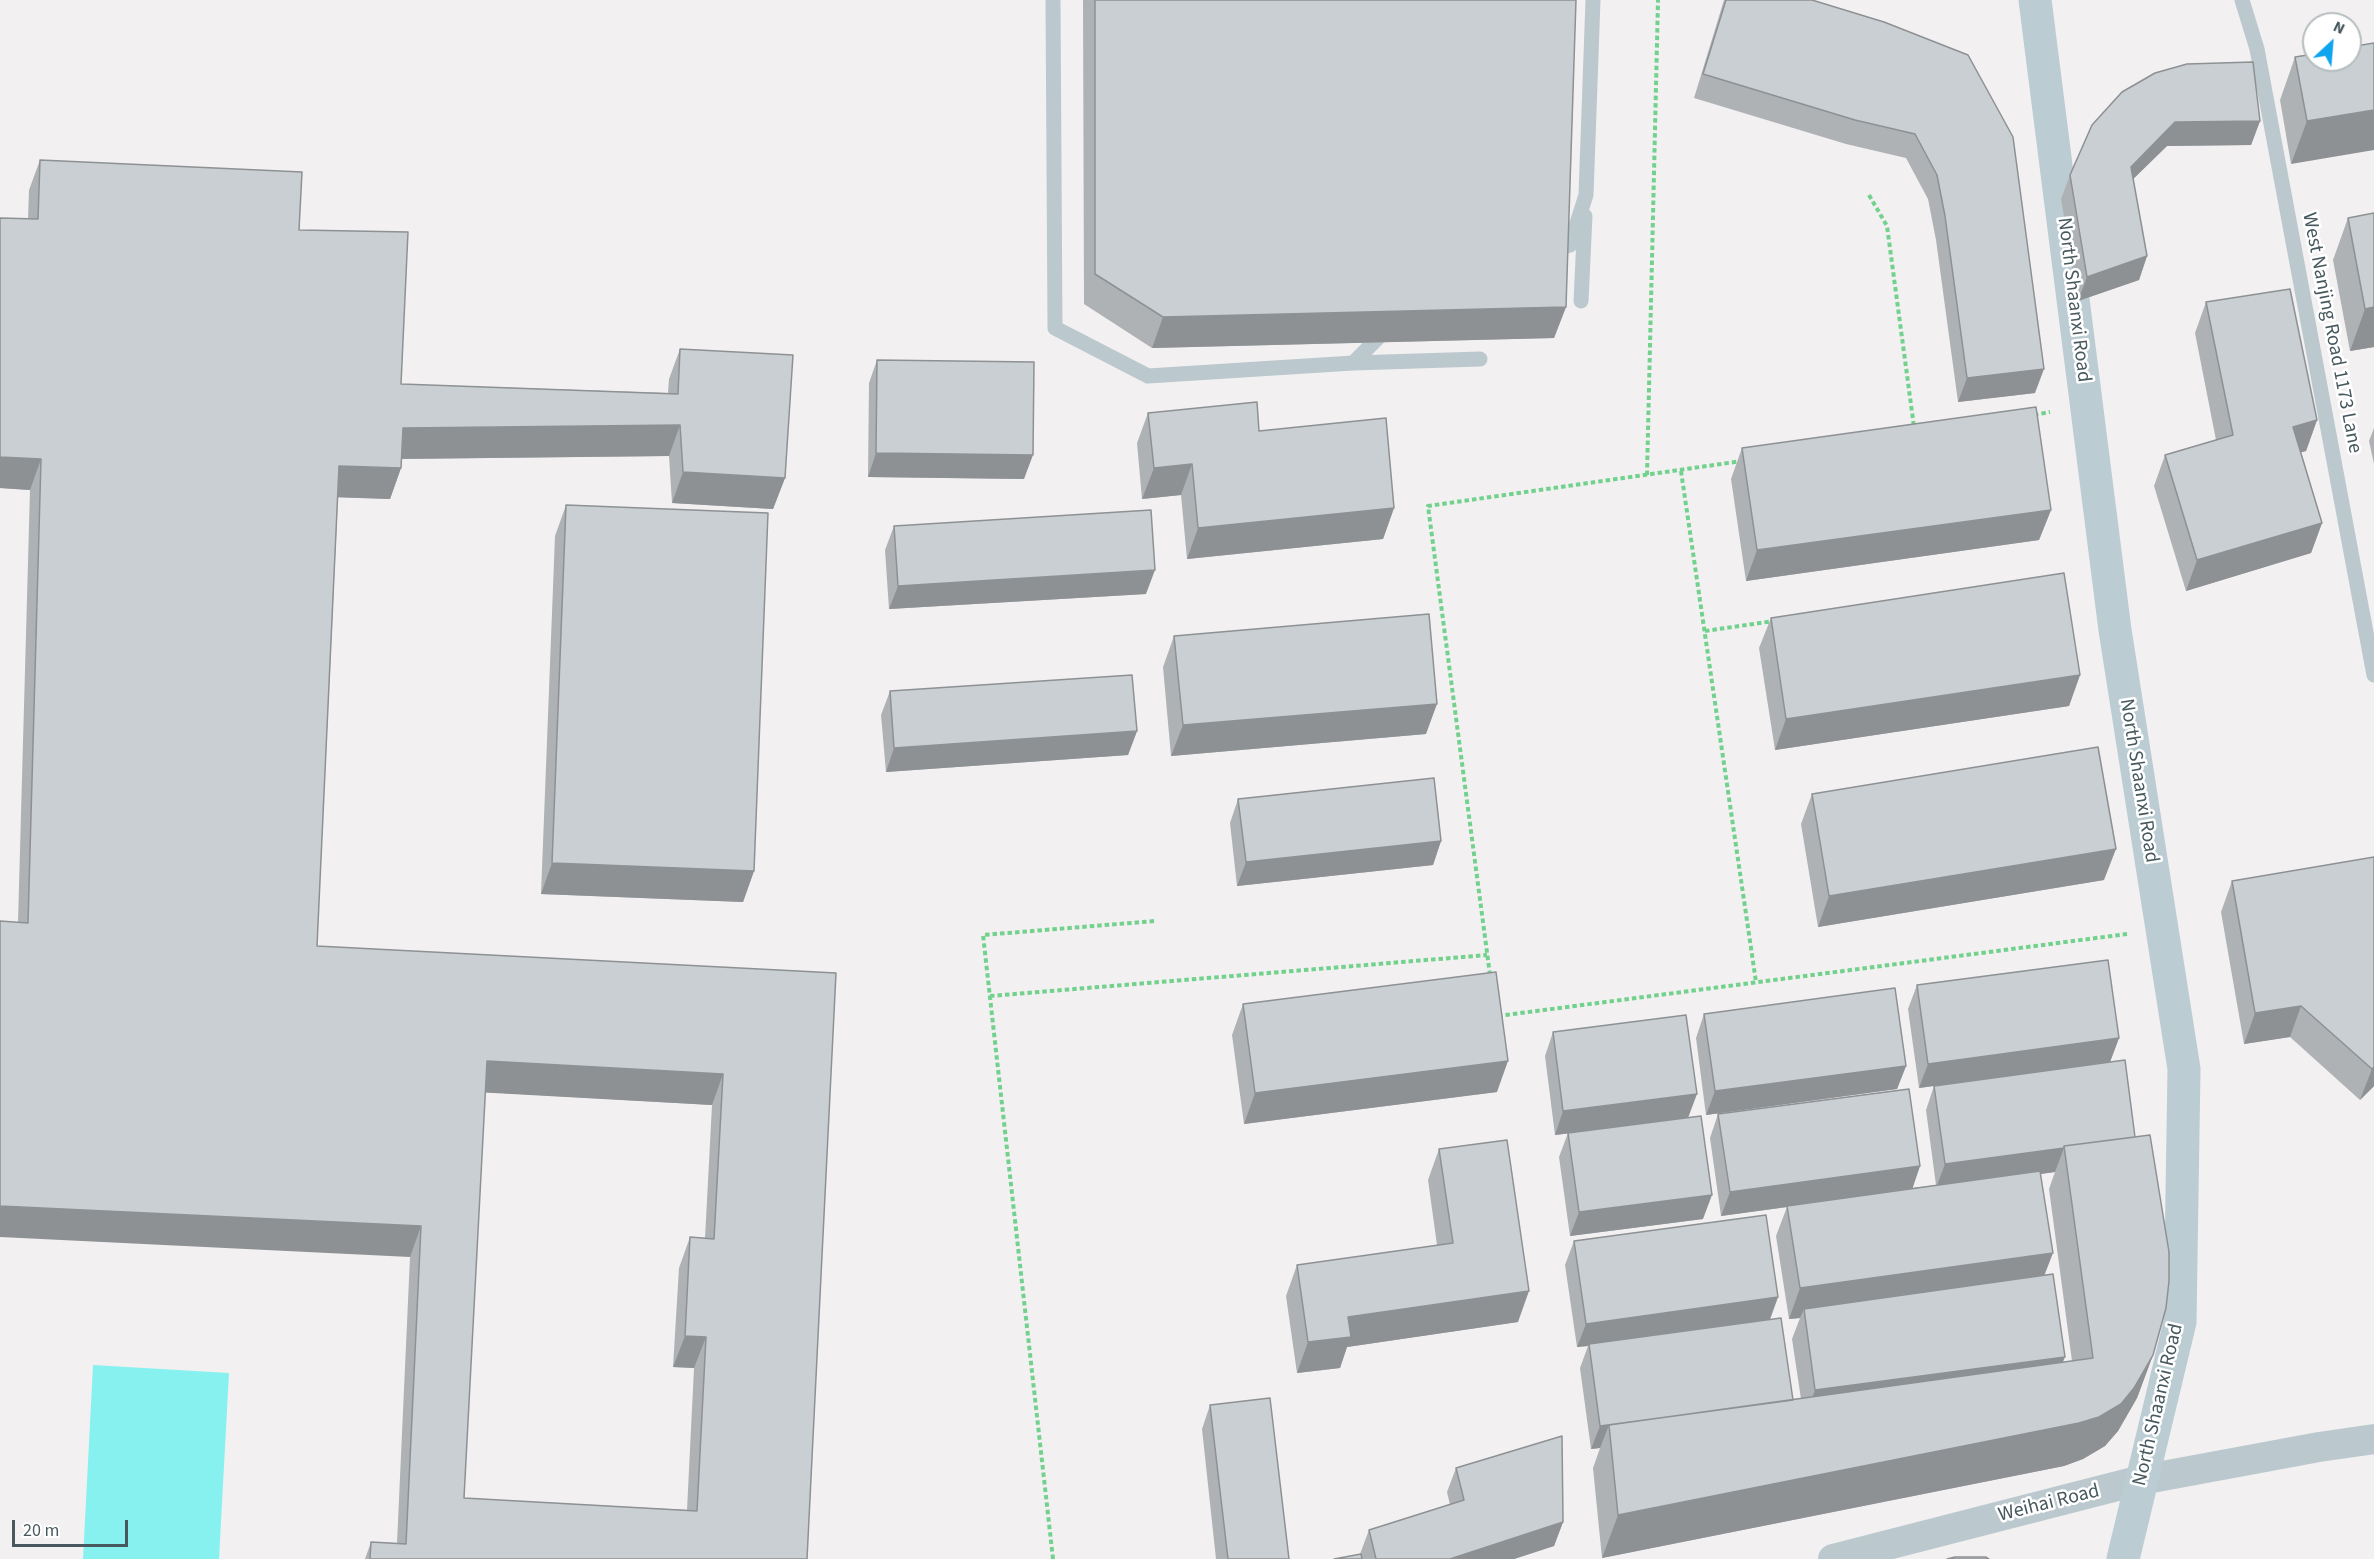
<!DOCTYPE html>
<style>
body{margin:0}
#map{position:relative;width:2374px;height:1559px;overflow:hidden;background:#f3f0f1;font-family:"Source Sans 3",sans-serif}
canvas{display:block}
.north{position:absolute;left:2302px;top:12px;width:60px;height:60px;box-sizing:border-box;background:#fff;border:2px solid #b5bdbf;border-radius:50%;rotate:26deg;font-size:16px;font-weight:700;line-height:24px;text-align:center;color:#47595f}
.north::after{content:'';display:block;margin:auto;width:21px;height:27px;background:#0ea4ee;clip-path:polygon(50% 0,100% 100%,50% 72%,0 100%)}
.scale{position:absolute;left:12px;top:1520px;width:116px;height:27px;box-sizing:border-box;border:3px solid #47595f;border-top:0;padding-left:8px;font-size:18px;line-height:21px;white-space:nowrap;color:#47595f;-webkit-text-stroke:4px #fff;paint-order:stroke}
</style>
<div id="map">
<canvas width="2374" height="1559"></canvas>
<div class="north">N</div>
<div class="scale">20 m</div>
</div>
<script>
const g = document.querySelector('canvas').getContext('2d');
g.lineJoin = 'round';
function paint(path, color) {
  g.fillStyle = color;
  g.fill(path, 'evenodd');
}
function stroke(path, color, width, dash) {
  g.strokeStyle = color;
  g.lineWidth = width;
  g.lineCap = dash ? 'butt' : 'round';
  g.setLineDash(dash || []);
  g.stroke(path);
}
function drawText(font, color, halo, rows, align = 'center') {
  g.font = font + ' "Source Sans 3",sans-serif';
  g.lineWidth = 5;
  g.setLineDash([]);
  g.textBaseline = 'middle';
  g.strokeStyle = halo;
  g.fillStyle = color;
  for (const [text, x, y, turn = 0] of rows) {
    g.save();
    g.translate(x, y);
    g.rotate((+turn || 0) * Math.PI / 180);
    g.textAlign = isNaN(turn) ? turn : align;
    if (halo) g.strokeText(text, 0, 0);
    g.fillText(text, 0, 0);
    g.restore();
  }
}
paint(new Path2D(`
 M93 1365 229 1373 219 1559H83Z`), '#87f1ef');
stroke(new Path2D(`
 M1869 195 1887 226 1914 427
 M2034 415 2050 412
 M1681 471 1756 982
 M1647 475 1658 0
 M1705 631 1774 621
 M1490 975 1428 506 1742 461
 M990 996 1487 955
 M1498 1016 2127 934
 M1053 1559 983 935 1155 921`), '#72d28d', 4, [4.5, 3]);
stroke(new Path2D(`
 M1053 0 1055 328 1148 376 1353 363 1386 330
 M2242 0 2257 49 2374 675
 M1549 251 1570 245 1586 195 1593 0
 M1581 301 1585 216
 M1353 363 1480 359`), '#bbc9ce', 15);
stroke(new Path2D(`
 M1833 1559 2141 1480 2319 1447 2374 1439`), '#bbc9ce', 30);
stroke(new Path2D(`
 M2035 0 2115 630 2184 1069 2180 1322 2123 1559`), '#bbccd3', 33);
paint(new Path2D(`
 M1083 0H1576L1566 307 1554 338 1152 348 1084 304Z
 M1724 0H1812L1884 22 2035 393 1958 402 1936 240 1928 199 1906 158 1846 144 1694 98Z
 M2374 43 2291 164 2280 100 2295 57Z
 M2260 121 2251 145 2167 146 2133 179 2147 256 2139 280 2078 301 2061 199 2070 175 2092 125Z
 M40 160 299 230 401 384 668 393 669 379 680 349 785 478 773 509 672 503 669 456 402 459 401 468 390 499 338 497 317 946 836 973 807 1559H365L371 1542 397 1543 410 1257 18 922 30 490 0 488V218L28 219 29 190ZM485 1092 712 1105 705 1238 690 1237 679 1268 673 1367 694 1368 687 1510 464 1498Z
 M2348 218 2374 347 2350 351 2333 260Z
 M2206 302 2317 420 2306 451 2301 452 2322 523 2311 553 2186 591 2154 486 2165 455 2216 440 2195 333Z
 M877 360 1024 479 868 477 869 383Z
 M1148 413 1259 431 1394 508 1383 539 1187 559 1181 495 1142 499 1137 443Z
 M2374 428V464L2369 441Z
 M1742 448 2051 510 2039 540 1746 581 1731 479Z
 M566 505 754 871 743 902 541 894 555 536Z
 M894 526 1146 594 889 609 885 550Z
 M1771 618 2080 675 2069 706 1775 750 1759 648Z
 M1174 636 1426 734 1171 756 1163 667Z
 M890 691 1137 731 1128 755 886 772 881 715Z
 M1812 794 2104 880 1818 927 1801 824Z
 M1238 799 1441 841 1433 865 1237 886 1230 823Z
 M2374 857V1086L2360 1100 2290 1037 2244 1044 2221 912 2232 881Z
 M1917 985 2119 1038 2110 1062 1919 1088 1908 1009Z
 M1243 1004 1497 1092 1244 1124 1232 1035Z
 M1704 1014 1906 1066 1897 1089 1706 1115 1696 1038Z
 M1553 1032 1688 1117 1703 1219 1570 1236 1559 1157 1568 1133 1588 1131 1555 1135 1545 1056Z
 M2125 1060 2153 1355 2137 1398 2118 1431 2105 1446 2083 1459 2064 1466 1602 1558 1593 1468 1600 1448 1591 1449 1580 1368 1588 1346 1577 1347 1565 1265 1574 1241 1778 1297 1770 1320 1793 1400 1801 1399 1792 1339 1800 1318 1789 1319 1776 1236 1787 1207 1721 1216 1710 1138 1718 1114 1920 1166 1912 1188 1936 1185 1926 1110 1934 1086ZM2055 1172 2049 1189 2072 1361 2062 1363 2044 1276 2040 1174Z
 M1439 1149 1518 1322 1347 1347 1340 1368 1297 1373 1286 1296 1297 1265 1437 1245 1428 1180Z
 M1210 1405 1289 1559H1216L1202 1429Z
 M1456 1468 1563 1522 1554 1546 1514 1559H1334L1360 1554 1369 1530 1450 1505 1447 1492Z`), '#aeb2b5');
paint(new Path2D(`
 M2374 110V150L2291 164 2307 121Z
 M2260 121 2251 145 2167 146 2122 190 2131 167 2175 122Z
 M2147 256 2139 280 2078 301 2087 277Z
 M1566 307 1554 338 1152 348 1163 317Z
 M2374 307V347L2350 351 2365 309Z
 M2044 369 2035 393 1958 402 1967 378Z
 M2317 420 2306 451 2282 458 2293 427Z
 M680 425 669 456 392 459 403 428Z
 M876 453 1033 455 1024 479 868 477Z
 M0 457 41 459 30 490 0 488Z
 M1192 464 1181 495 1142 499 1154 468Z
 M339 466 401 468 390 499 328 497Z
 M683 472 785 478 773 509 672 503Z
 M1394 508 1383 539 1187 559 1198 528Z
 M2051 510 2039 540 1746 581 1757 550Z
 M2322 523 2311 553 2186 591 2197 560Z
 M1155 570 1146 594 889 609 898 586Z
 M2080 675 2069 706 1775 750 1786 719Z
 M1437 704 1426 734 1171 756 1183 725Z
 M1137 731 1128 755 886 772 894 748Z
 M1441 841 1433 865 1237 886 1246 862Z
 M2116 849 2104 880 1818 927 1829 896Z
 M552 863 754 871 743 902 541 894Z
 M2301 1006 2290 1037 2244 1044 2255 1013Z
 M2119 1038 2110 1062 1919 1088 1928 1064Z
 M487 1061 723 1074 712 1105 475 1092Z
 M1508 1061 1497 1092 1244 1124 1255 1093Z
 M1906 1066 1897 1089 1706 1115 1715 1091Z
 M2374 1067V1086L2360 1100 2372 1069Z
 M1697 1094 1688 1118 1555 1135 1563 1111Z
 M2064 1148 2055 1172 1936 1188 1945 1164Z
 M1920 1166 1912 1190 1721 1216 1730 1192Z
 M1712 1195 1703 1219 1570 1236 1579 1212Z
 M0 1206 421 1226 410 1257 0 1237Z
 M2053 1253 2041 1284 1804 1309 1800 1318 1789 1319 1800 1288Z
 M1529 1291 1518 1322 1347 1347 1340 1368 1297 1373 1308 1342 1348 1317Z
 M1778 1297 1769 1321 1589 1344 1588 1346 1577 1347 1586 1324Z
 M685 1336 706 1337 694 1368 673 1367Z
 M2153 1355 2137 1398 2118 1431 2105 1446 2083 1459 2064 1466 1602 1558 1618 1515Z
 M2065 1357 2053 1387 1804 1421 1815 1390Z
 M1793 1400 1609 1425 1600 1448 1591 1449 1600 1426Z
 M1563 1522 1554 1546 1514 1559H1450Z`), '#8d9194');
const building = new Path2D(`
 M1095 0H1576L1566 307 1163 317 1095 274Z
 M1726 0H1812L1884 22 1968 55 2013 137 2044 369 1967 378 1945 216 1937 175 1915 134 1855 120 1703 74Z
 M2374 43V110L2307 121 2295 57 2314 54V60H2350V47Z
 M2253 62 2260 121 2175 122 2131 167 2147 256 2087 277 2070 175 2092 125 2122 92 2155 73 2187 64Z
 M40 160 302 172 299 230 408 232 401 384 678 394 680 349 793 355 785 478 683 472 680 425 403 428 401 468 339 466 317 946 836 973 807 1559H370L371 1542 406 1544 421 1226 0 1206V921L28 923 41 459 0 457V218L38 219ZM487 1061 723 1074 714 1239 690 1237 685 1336 706 1337 697 1511 464 1498Z
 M2374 213V307L2365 309 2348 218Z
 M2290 289 2317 420 2293 427 2322 523 2197 560 2165 455 2233 435 2206 302Z
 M877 360 1034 362 1033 455 876 453Z
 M1257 402 1259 431 1386 418 1394 508 1198 528 1192 464 1154 468 1148 413Z
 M2036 407 2051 510 1757 550 1742 448Z
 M566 505 768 513 754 871 552 863Z
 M1151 510 1155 570 898 586 894 526Z
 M2064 573 2080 675 1786 719 1771 618Z
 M1429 614 1437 704 1183 725 1174 636Z
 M1132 675 1137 731 894 748 890 691Z
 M2098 747 2116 849 1829 896 1812 794Z
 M1434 778 1441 841 1246 862 1238 799Z
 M2374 857V1067L2372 1069 2301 1006 2255 1013 2232 881Z
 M2108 960 2119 1038 1928 1064 1917 985Z
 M1496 972 1508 1061 1255 1093 1243 1004Z
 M1895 988 1906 1066 1715 1091 1704 1014Z
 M1686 1015 1697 1094 1563 1111 1553 1032Z
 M2125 1060 2135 1137 2064 1146V1148L1945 1164 1934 1086Z
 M1909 1089 1920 1166 1730 1192 1718 1114Z
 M1701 1116 1712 1195 1579 1212 1568 1133Z
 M2150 1135 2169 1252V1281L2166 1308 2153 1355 2134 1388 2121 1404 2099 1417 2079 1423 1618 1515 1609 1425 2093 1358 2064 1146Z
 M1507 1140 1529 1291 1348 1317 1351 1337 1308 1342 1297 1265 1453 1243 1439 1149Z
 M2040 1171 2053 1253 1800 1288 1787 1206Z
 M1766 1215 1778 1297 1586 1324 1574 1241Z
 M2053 1274 2065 1357 1815 1390 1804 1309Z
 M1781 1318 1793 1400 1600 1426 1589 1344Z
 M1270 1398 1289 1559H1228L1210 1405Z
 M1562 1436 1563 1522 1450 1559H1376L1369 1530 1464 1500 1456 1468Z
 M1361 1554 1362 1559H1334Z
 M1955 1557H1986L1989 1559H1947Z`);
paint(building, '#cacfd3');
stroke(building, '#8d9194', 1.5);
drawText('20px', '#47595f', '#fff', [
 ["North Shaanxi Road",2073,300,83],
 ["West Nanjing Road 1173 Lane",2331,333,79],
 ["North Shaanxi Road",2138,781,81],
 ["North Shaanxi Road",2159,1405,-77],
 ["Weihai Road",2049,1504,-14]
]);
</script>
